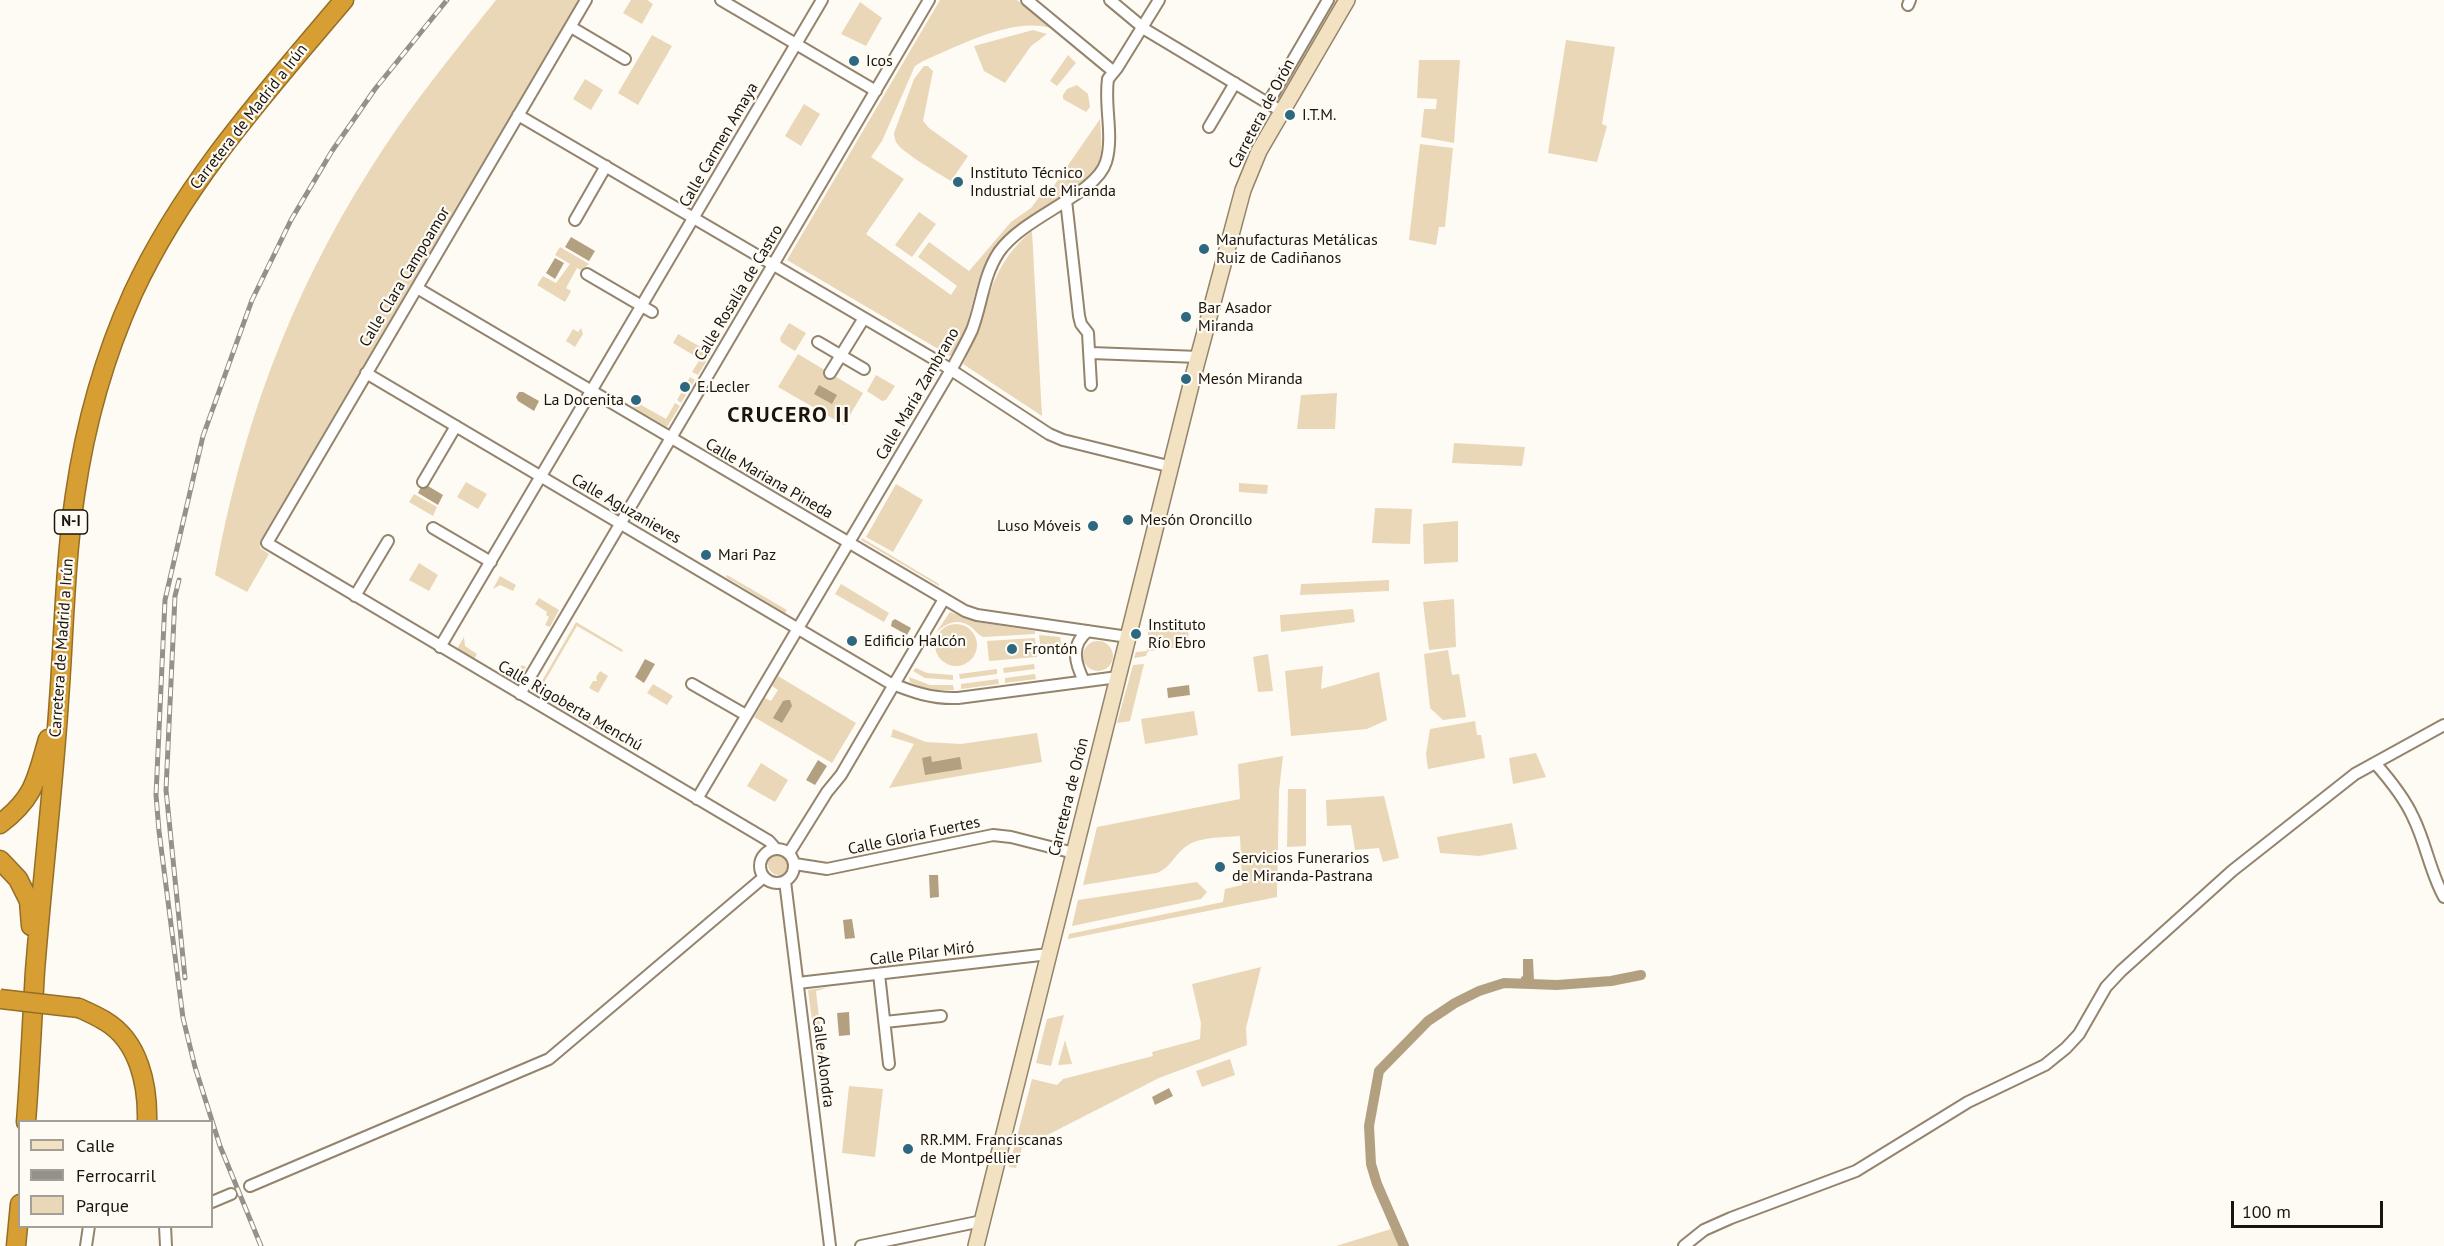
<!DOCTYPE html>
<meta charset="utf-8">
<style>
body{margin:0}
#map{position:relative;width:2444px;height:1246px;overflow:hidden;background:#fefbf5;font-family:"PT Sans",sans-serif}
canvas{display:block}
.legend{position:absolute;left:18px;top:1120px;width:195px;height:108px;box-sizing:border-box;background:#fefbf5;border:2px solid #a39f97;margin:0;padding:8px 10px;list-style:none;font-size:18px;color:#1a140b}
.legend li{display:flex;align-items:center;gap:12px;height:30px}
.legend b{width:30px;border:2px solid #a39f97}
.scale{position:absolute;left:2231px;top:1201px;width:152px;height:27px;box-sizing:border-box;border:3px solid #1a140b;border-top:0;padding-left:8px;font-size:18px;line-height:21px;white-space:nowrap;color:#1a140b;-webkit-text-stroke:4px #fefbf5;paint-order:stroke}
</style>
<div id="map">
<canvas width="2444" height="1246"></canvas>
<ul class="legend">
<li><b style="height:8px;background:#f3e2c2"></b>Calle</li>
<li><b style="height:8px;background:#959189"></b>Ferrocarril</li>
<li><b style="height:16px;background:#e9d7b8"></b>Parque</li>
</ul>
<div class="scale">100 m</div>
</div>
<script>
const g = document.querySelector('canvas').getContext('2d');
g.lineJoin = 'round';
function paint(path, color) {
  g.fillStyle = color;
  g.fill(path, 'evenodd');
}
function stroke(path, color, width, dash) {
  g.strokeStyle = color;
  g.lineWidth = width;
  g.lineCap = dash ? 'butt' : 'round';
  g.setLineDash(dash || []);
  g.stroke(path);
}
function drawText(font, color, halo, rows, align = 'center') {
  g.font = font + ' "PT Sans",sans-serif';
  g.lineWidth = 4.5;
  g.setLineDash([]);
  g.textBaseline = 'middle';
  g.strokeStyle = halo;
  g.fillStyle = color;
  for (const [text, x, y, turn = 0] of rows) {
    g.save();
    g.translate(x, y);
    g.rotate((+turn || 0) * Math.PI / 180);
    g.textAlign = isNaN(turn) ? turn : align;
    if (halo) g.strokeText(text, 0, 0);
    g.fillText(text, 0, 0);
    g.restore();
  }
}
paint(new Path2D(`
 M496 0H578L260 541V548L269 554 247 592 215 575C241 429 289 298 369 171 406 111 452 55 496 0Z
 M631 0H647L653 4 642 24 623 13Z
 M940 0H1017L1050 28C1012 17 959 46 923 61L915 66 882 141 871 157 904 179 866 234 951 295 957 286 918 257 929 242 969 271 1011 222 1031 208 1048 185 1053 187 1100 119C1101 134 1104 155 1096 169 1083 191 1026 212 1004 237 991 252 981 269 976 289 970 311 966 339 950 356L787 260Z
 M1334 0H1339L1280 100 1276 96Z
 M860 2 882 18 866 46 841 34Z
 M1033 30 1047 34 1031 46 1005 83 984 71 974 46Z
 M652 35 672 46 638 105 618 93Z
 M1566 40 1615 47 1602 124 1607 126 1597 162 1548 153Z
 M1068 55 1076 63 1057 86 1050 81Z
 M1419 60H1460L1454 143 1421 137 1424 109H1436L1437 99 1417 98Z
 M924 66H928L933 71 923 121 929 128 968 156 951 181C938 173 901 152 896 142 895 140 894 135 894 133L914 79Z
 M585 79 603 90 591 110 573 99Z
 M1077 85 1088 94 1090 107 1086 112 1063 99V95L1067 89Z
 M804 104 820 114 801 146 785 136Z
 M1420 144 1453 148 1445 227H1439L1436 245 1409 240Z
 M919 212 936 224 912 257 895 245Z
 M1032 231 1042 416 963 364C991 314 983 271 1032 231Z
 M560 247 589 264 581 270 577 268 566 288 571 291 565 302 537 285 543 276 556 283 570 264 555 255Z
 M789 323 806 333 795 351 781 342 780 338Z
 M581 328 583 334 575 347 566 341 573 329 578 332Z
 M678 334 711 353 698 375 692 372 700 359 673 343Z
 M798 354 863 393 844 425 778 387Z
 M876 375 895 386 886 400 882 401 867 391Z
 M690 377 695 380 681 403 677 400Z
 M1337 393 1335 429H1297L1301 395Z
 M636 402 666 419 675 403 680 406 667 427 633 407Z
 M1454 443 1525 447 1522 466 1452 463Z
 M466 482 487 494 478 509 457 497Z
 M1239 483 1268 485 1267 494 1239 492Z
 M896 484 923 500 893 552 866 537Z
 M414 494 437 507 433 516 409 502Z
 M1375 508 1412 509 1410 544 1372 543Z
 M1458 521V562L1424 564 1423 524Z
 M862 538 939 584V586L861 540Z
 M419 563 438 575 429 591 409 580Z
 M727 575 787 610 785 613 726 577Z
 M500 576 516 585 513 591 500 585 493 589Z
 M1389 580V591L1300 595 1301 584Z
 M841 584 889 613 884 622 835 594Z
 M539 598 559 610 550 627 545 625 549 617 546 615 547 612 535 604Z
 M1454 599 1456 647 1429 650 1423 602Z
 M1353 609 1355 622 1281 632 1280 615Z
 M950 612 977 622 1035 631V634L983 637C977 634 976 631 971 627 959 617 944 623 935 634Z
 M576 622 623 650 622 652 577 626 539 691 602 729 601 731 535 693Z
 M935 645a21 21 0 1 1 42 0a21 21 0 1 1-42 0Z
 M1188 626 1189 646 1148 651 1146 656 1134 658 1136 652 1147 651 1148 631Z
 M1039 635 1060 637 1062 652H1041Z
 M464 637 465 646 477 654 474 659 457 649Z
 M1035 638 1037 657 989 661 987 641Z
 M1083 656a15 15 0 1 1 30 0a15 15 0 1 1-30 0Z
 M1448 650 1452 675 1459 674 1466 717 1443 720 1430 708 1424 654Z
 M1268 654 1273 691 1258 692 1253 657Z
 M1034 664 1035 669 1004 673 1003 668Z
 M1144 664 1130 721 1117 723 1133 665Z
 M522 665 526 667 516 683 506 677 509 671 517 672Z
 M1323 666 1321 689 1379 672 1387 720 1367 729 1291 736 1285 671Z
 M916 668 927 673 953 675V680L925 678 913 671Z
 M997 669V674L960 679 959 674Z
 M600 671 608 676 598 693 589 688 593 681H597L596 677Z
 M1035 674 1036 679 1005 683V678Z
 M778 676 856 723 832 763 754 717 765 698 771 701 778 690 772 686Z
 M909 677 930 685H953L954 690H929L910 682Z
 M998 679 999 684 961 689V684Z
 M653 684 673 696 667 705 647 693Z
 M1194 711 1198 735 1145 744 1141 719Z
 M1475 721 1477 735H1481L1485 758 1428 769 1426 754 1430 729Z
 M893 729 926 742 961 744 1037 733 1042 762 889 788 914 744 891 737Z
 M1536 753 1546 777 1513 784 1509 758Z
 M1283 756 1279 791 1277 897 1068 939 1069 934 1223 902 1225 889 1242 885 1240 836C1222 838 1198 836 1184 848 1173 857 1170 868 1157 873L1083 885 1097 827 1240 799 1238 764Z
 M761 763 788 780 775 802 747 786Z
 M1288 789H1306V846L1287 847Z
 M1384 796 1399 858 1383 862 1379 848 1355 850 1351 825 1327 826 1326 800Z
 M1512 823 1517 849 1479 856 1440 853 1437 837Z
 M768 864a11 11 0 1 1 22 0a11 11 0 1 1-22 0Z
 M1197 882 1207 892 1201 899 1072 926 1078 900Z
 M1261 967 1246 1028 1247 1045 1159 1078 1022 1148 1016 1168 1009 1167 1032 1079 1057 1085 1063 1079 1153 1056 1152 1052 1200 1039 1201 1023 1192 984Z
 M830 987 816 991 826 1081 820 1082 808 990Z
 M1064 1015 1051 1066 1036 1063 1047 1019Z
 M1065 1040 1072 1064 1058 1065Z
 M1230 1059 1235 1075 1202 1087 1196 1071Z
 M849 1086 883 1089 875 1157 842 1153Z
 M1391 1229 1400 1246H1336Z`), '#e9d7b8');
paint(new Path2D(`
 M571 237 595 251 589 261 565 247Z
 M555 258 564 263 555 279 546 273Z
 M819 385 837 395 832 404 814 394Z
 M519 392H523L539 401 534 411 518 401 516 397Z
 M423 483 443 495 438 505 418 493Z
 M895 619 911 628 907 635 891 626 892 621Z
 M645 659 655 664 644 683 635 677Z
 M1189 685 1190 695 1168 698 1167 688Z
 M787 700H790L792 706 782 723 773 718 783 701Z
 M931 756 932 762 960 757 962 769 925 775 922 758Z
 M818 760 827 766 815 785 806 780Z
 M929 875H938L939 897 930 898Z
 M852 919 855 938 845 939 843 920Z
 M1523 959H1533L1534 981H1521V977L1523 976Z
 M849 1012 850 1035 839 1036 837 1013Z
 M1169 1088 1173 1096 1155 1105 1152 1097Z`), '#b3a081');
stroke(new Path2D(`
 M1404 1246 1377 1184 1371 1164 1369 1126 1379 1071 1428 1021 1455 1003 1479 991 1504 983 1557 985 1611 981 1641 975`), '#b3a081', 10);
stroke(new Path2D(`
 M231 1194 250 1186`), '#dcd8d2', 10, [10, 5]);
const street = new Path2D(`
 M586 0 267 543 769 841 776 849
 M721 0 876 91
 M1027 0 1114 72
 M1110 0 1146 30 1281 111
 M1908 5 1910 0
 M571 27 625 59
 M1268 103 1328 0
 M518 115 939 362 1049 434 1063 440 1172 467
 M1209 127 1235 83
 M1066 200 1079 316 1081 324 1088 333 1091 385
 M575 220 606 166
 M587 274 652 312
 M417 288 965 611 977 615 1128 637
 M818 342 864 369
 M1091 353 1199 357
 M366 373 888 682C912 692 932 699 958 698L1118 677
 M830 373 864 318
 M423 482 456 426
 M433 528 491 562
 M355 596 388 541
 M440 647 822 0
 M1084 681C1075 663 1070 645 1088 631
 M692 684 746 715
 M520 694 929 0
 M2375 763C2390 780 2404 797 2413 817 2426 843 2430 872 2444 897
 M697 799 955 363C961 352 967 341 972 330 982 304 983 276 999 252 1024 216 1096 195 1106 162 1114 136 1104 106 1108 79L1117 68 1159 0
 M760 866a17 17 0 1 1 34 0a17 17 0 1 1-34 0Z
 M789 853 827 792 841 775 944 599
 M795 864 827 869 993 835 1011 837 1074 853
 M785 881 830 1246
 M879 974 889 1064
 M798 983 1049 954
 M885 1022 941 1016
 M250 1186 549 1059 764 877
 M212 1202 231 1194
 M165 1226 166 1246
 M86 1246 89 1226
 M861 1246 982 1221
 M1684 1246 1704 1230 1731 1218 1856 1171 1968 1102 2045 1065 2066 1048 2079 1034 2106 987 2121 971 2232 871 2355 774 2444 725`);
const secondary = new Path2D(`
 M976 1246 1194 373 1243 190 1259 151 1347 0`);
const highway = new Path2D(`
 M0 824C35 797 36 780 48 739
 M0 860 18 879 29 901 31 926
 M79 1008C88 1012 97 1016 105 1021 139 1041 148 1085 147 1122
 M26 1122C30 1071 32 1021 35 971 42 881 53 791 59 700 64 632 65 563 75 495 85 426 104 357 133 293 184 183 266 92 344 0
 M16 1246 20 1204`);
stroke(street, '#94846c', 14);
stroke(secondary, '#94846c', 18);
stroke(highway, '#956e25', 21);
stroke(street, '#fff', 10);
stroke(secondary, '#f3e2c2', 15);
stroke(highway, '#d79f33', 18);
const rail = new Path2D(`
 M179 580 175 596 166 790 185 978
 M261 1246 220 1146 195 1067 183 1018 159 831 156 795 165 600 203 436 252 300 291 220 332 151 375 89 447 0`);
stroke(rail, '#959189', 5);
stroke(rail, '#fefbf5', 3, [9]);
const highwayBridge = new Path2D(`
 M0 999 79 1008`);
stroke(highwayBridge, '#956e25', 21, []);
stroke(highwayBridge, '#d79f33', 18);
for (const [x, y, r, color] of [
 [854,61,6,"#2d6780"],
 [1290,115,6,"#2d6780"],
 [958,182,6,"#2d6780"],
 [1204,249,6,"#2d6780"],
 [1186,317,6,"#2d6780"],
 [1186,379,6,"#2d6780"],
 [685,387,6,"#2d6780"],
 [636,400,6,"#2d6780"],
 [1128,520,6,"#2d6780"],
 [1093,526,6,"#2d6780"],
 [706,555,6,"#2d6780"],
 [1136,634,6,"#2d6780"],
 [852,641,6,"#2d6780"],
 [1012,649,6,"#2d6780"],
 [1220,867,6,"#2d6780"],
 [908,1149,6,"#2d6780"]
]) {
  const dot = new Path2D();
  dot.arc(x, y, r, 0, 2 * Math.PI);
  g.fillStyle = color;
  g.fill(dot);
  stroke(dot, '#fefbf5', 2);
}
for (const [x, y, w] of [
 [71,522,33]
]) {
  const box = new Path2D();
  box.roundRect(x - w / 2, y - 12, w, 24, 4.5);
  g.fillStyle = '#fefbf5';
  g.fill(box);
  stroke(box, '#1a140b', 1.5);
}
drawText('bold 15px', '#1a140b', null, [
 ["N-I",71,522]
]);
drawText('16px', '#1a140b', '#fefbf5', [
 ["Icos",866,61],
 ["I.T.M.",1302,115],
 ["Instituto Técnico",970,173],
 ["Industrial de Miranda",970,191],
 ["Manufacturas Metálicas",1216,240],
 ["Ruiz de Cadiñanos",1216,258],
 ["Bar Asador",1198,308],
 ["Miranda",1198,326],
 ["Mesón Miranda",1198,379],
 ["E.Lecler",697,387],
 ["La Docenita",624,400,"right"],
 ["Mesón Oroncillo",1140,520],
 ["Luso Móveis",1081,526,"right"],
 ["Mari Paz",718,555],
 ["Instituto",1148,625],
 ["Río Ebro",1148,643],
 ["Edificio Halcón",864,641],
 ["Frontón",1024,649],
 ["Servicios Funerarios",1232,858],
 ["de Miranda-Pastrana",1232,876],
 ["RR.MM. Franciscanas",920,1140],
 ["de Montpellier",920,1158]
], 'left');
drawText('16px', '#1a140b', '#fefbf5', [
 ["Carretera de Orón",1262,114,-62],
 ["Carretera de Madrid a Irún",249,117,-52],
 ["Calle Carmen Amaya",719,145,-60],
 ["Calle Clara Campoamor",405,277,-59],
 ["Calle Rosalía de Castro",739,293,-59],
 ["Calle María Zambrano",918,394,-60],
 ["Calle Mariana Pineda",769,479,30],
 ["Calle Aguzanieves",626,509,30],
 ["Carretera de Madrid a Irún",62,648,-86],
 ["Calle Rigoberta Menchú",570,706,30],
 ["Carretera de Orón",1069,797,-76],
 ["Calle Gloria Fuertes",914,836,-12],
 ["Calle Pilar Miró",922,954,-7],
 ["Calle Alondra",823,1062,83]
]);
g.letterSpacing = '1.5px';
drawText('bold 22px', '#1a140b', '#fefbf5', [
 ["CRUCERO II",789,416]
]);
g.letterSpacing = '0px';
</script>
